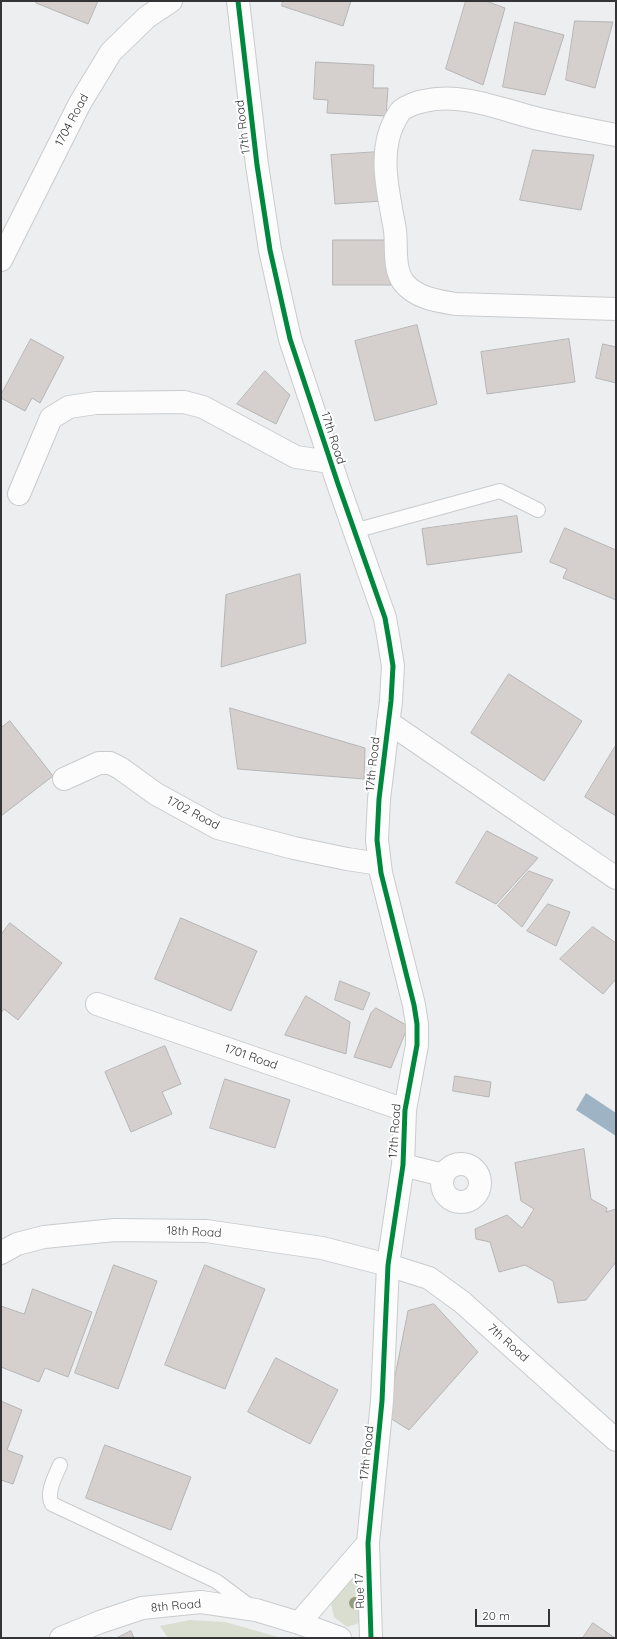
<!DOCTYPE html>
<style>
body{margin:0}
#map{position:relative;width:617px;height:1639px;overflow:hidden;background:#eceef0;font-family:Quicksand,sans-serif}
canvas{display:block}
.frame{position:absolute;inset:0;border:2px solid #343436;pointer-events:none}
.scale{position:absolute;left:475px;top:1609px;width:75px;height:18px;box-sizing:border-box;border:2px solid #343436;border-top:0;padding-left:5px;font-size:12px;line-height:14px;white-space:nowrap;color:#343436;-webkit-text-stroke:3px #fff;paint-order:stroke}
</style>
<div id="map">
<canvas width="617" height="1639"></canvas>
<div class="frame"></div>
<div class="scale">20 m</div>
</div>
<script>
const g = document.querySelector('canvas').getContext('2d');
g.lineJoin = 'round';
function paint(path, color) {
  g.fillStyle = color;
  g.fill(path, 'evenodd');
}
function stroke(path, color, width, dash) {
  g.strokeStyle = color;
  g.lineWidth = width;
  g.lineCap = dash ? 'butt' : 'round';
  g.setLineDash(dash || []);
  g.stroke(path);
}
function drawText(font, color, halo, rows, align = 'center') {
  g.font = font + ' Quicksand,sans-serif';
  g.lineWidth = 4;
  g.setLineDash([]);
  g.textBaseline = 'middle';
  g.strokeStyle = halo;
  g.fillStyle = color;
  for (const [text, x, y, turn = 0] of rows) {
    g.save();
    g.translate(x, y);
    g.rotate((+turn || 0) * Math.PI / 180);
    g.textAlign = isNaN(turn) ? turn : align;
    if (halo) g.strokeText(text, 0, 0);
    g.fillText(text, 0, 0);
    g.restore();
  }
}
paint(new Path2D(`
 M360 1562 367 1613 359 1623 347 1627 334 1617 331 1603Z
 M190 1620 225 1622 282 1638H168L160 1626Z`), '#daded0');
paint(new Path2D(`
 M586 1093 616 1113V1136L576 1110Z`), '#9eb3c3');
const building = new Path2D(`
 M36 1H98L88 24 36 3Z
 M283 1H351L343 26 282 6Z
 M466 1H486L505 8 483 85 446 69Z
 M575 21 613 22 595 88 566 80Z
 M515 22 564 35 545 95 503 87Z
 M316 62 374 65 373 88H388L386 116 327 113 328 100 314 99Z
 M533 150 594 155 581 210 520 200Z
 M379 152 383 201 335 204 331 155Z
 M333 240H391V285H333Z
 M417 325 437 404 375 421 355 341Z
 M31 339 64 357 40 403 32 398 25 411 1 398V395Z
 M569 339 575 382 487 394 481 352Z
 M603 344 616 347V383L596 378Z
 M265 371 290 395 276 424 237 404Z
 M517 516 522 552 427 565 422 529Z
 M565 528 616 550V600L563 578 567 569 550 562Z
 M300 574 306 643 221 667 226 595Z
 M509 674 582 721 544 781 471 733Z
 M230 708 365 748 364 779 238 769Z
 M10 721 53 776 1 816V728Z
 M615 747 616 748V816L585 797Z
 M487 831 538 858 496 904 456 883Z
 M529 871 553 880 522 927 498 906Z
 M548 904 570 912 556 946 527 931Z
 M181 918 257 951 231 1011 155 979Z
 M10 923 62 963 18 1020 4 1009 1 1013V935Z
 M593 927 616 943V979L603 994 560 959Z
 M340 981 370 993 363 1010 335 1000Z
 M306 996 350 1022 346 1054 285 1035Z
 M376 1008 408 1026 391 1068 354 1057 371 1013Z
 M165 1046 181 1084 162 1092 172 1114 131 1132 105 1072Z
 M455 1076 491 1082 489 1097 453 1091Z
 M225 1079 290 1100 275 1148 210 1128Z
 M584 1149 591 1199 607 1208 606 1212 616 1209V1262L586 1300 558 1303 553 1281 525 1265 499 1272 490 1242 476 1239 475 1229 507 1215 522 1228 534 1209 521 1201 515 1163Z
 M114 1265 157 1281 118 1389 75 1373Z
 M205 1265 265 1289 225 1389 165 1365Z
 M33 1289 92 1312 68 1377 45 1368 39 1382 1 1367V1306L24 1314Z
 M434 1304 478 1352 409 1430 387 1416 408 1311Z
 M276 1358 338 1390 310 1444 248 1412Z
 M1 1401 22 1410 7 1450 23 1456 13 1484 1 1480Z
 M105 1445 191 1477 171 1530 86 1498Z
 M593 1623 615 1638H583Z
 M131 1631 134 1638H117Z`);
paint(building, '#d5cfcd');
stroke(building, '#b5b5b6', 1);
const service = new Path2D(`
 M354 531 500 491 538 510
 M60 1465C55 1477 46 1492 52 1504L216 1581 251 1607`);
const minor = new Path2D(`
 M238 1 257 165 270 250 290 339 338 484 385 618 389 641 393 666 391 701 379 799 377 840 381 873 414 1005 417 1024V1045L405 1110 403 1165 388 1265 382 1401 368 1543 371 1638
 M616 135C590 130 565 125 539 119 502 110 462 92 424 101 417 102 407 106 402 110 399 112 397 117 395 120 377 153 389 195 395 230 397 246 393 269 404 283 416 298 438 301 456 304L616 309
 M1 260 80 103 111 52 147 17 171 1
 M19 494 51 418 69 407 96 403 184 402 203 407 296 457 330 462
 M388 722 616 878
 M64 779 99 763H110L120 768 156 794 218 828 294 848 347 859 380 864
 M97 1004 405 1110
 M442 1183a19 19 0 1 1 38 0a19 19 0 1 1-38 0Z
 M403 1165 443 1175
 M1 1253 17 1244 44 1237 115 1230 206 1231 322 1248 388 1265 429 1278 462 1302 616 1440
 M299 1623 368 1543
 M61 1638 100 1622 142 1608 201 1602 256 1610 299 1623 340 1638`);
stroke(service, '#cacbcd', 16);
stroke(minor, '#cacbcd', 24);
stroke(service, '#fcfcfd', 14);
stroke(minor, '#fcfcfd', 22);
stroke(new Path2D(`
 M238 1 257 165 270 250 290 339 338 484 385 618 389 641 393 666 391 701 379 799 377 840 381 873 414 1005 417 1024V1045L405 1110 403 1165 388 1265 382 1401 368 1543 371 1638`), '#00873e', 5);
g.fillStyle = '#979b7e';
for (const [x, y] of [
 [355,1603]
]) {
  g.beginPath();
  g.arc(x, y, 6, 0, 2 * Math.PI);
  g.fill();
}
drawText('12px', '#343436', '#fff', [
 ["1704 Road",72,120,-62],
 ["17th Road",243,127,-97],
 ["17th Road",333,438,72],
 ["17th Road",373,764,-84],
 ["1702 Road",193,813,28],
 ["1701 Road",251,1057,19],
 ["17th Road",395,1131,-86],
 ["18th Road",194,1232,3],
 ["7th Road",508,1343,42],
 ["17th Road",367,1453,-84],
 ["Rue 17",360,1591,-92],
 ["8th Road",176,1606,-5]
]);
</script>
